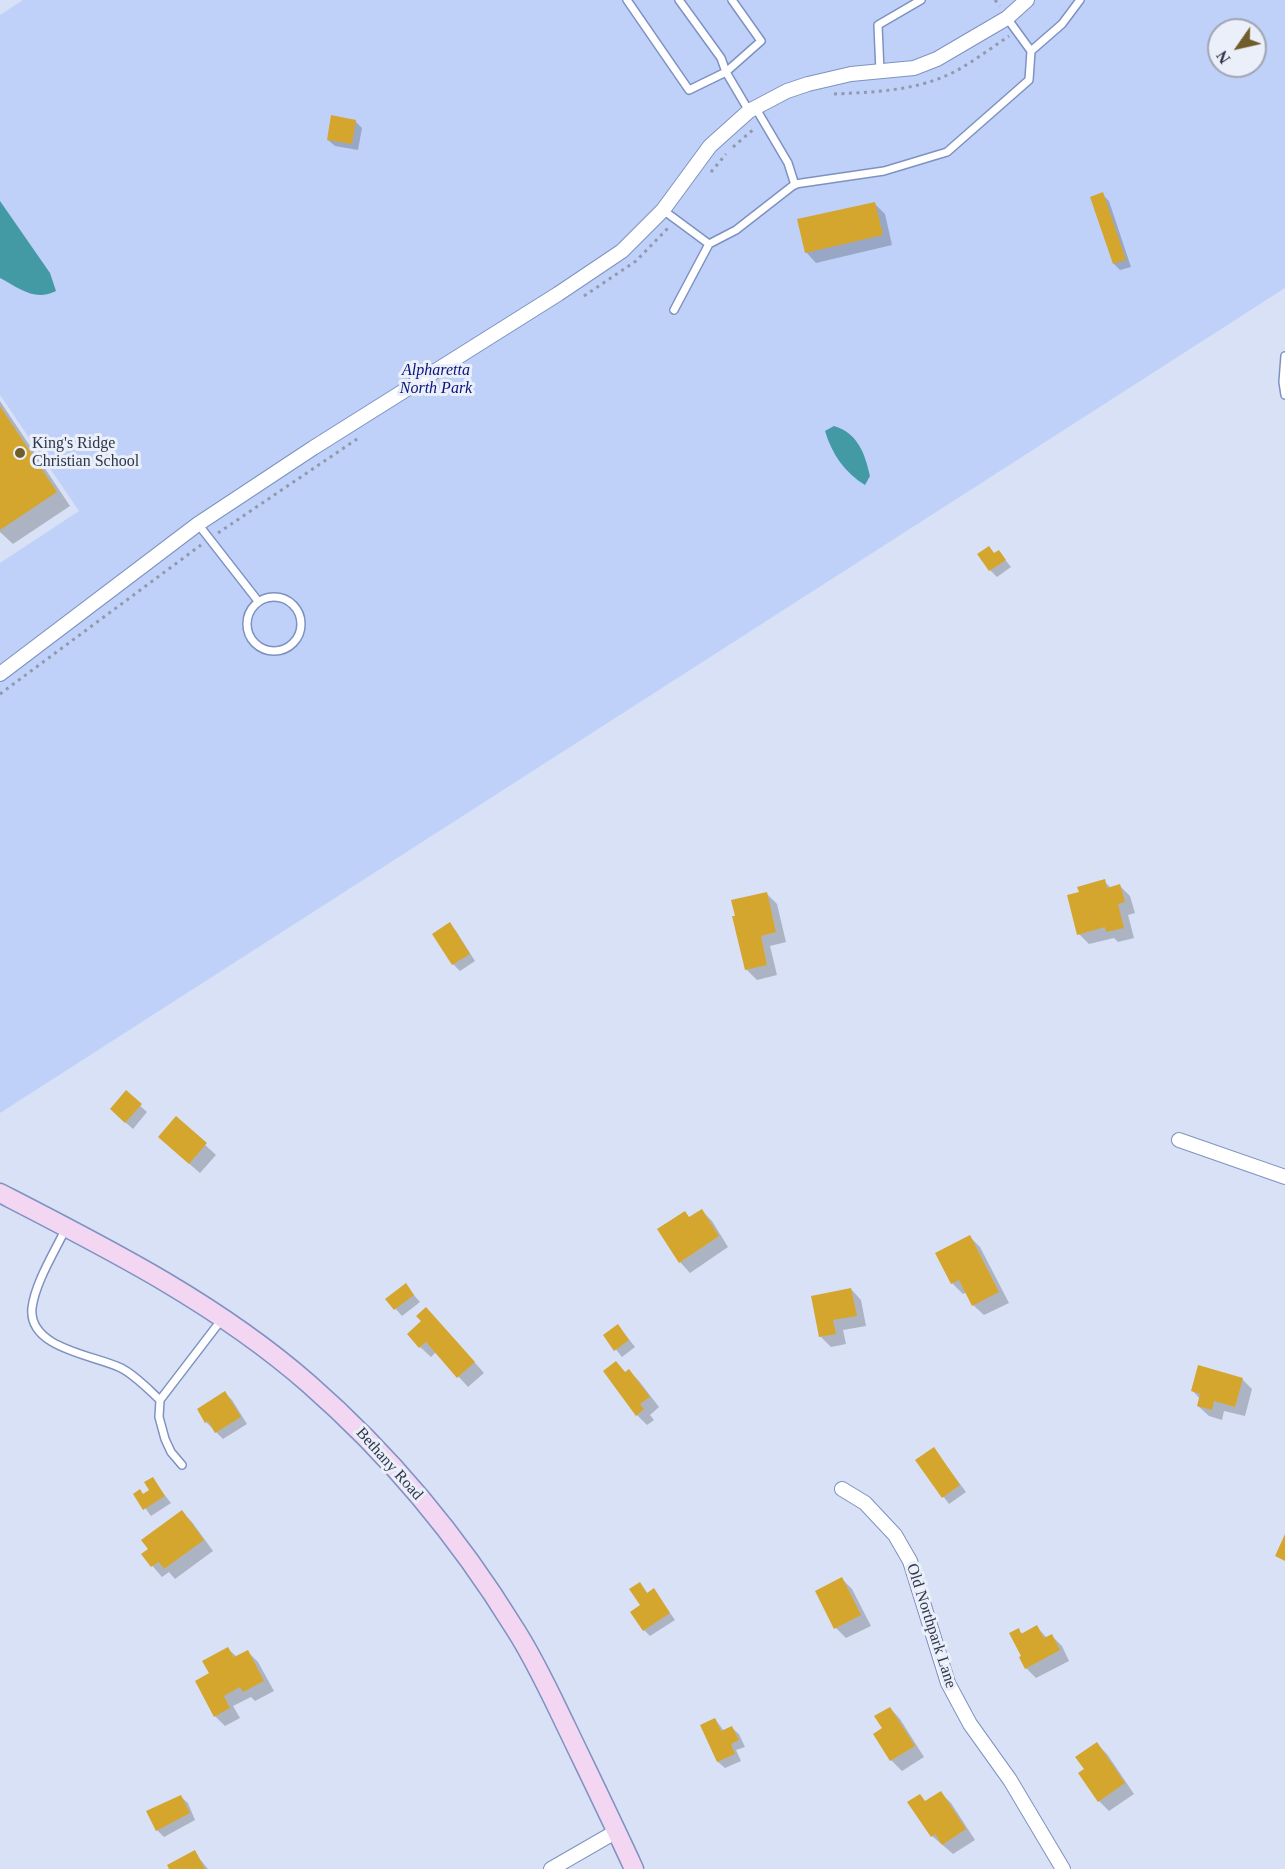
<!DOCTYPE html>
<style>
body{margin:0}
#map{position:relative;width:1285px;height:1869px;overflow:hidden;background:#d8e1f6;font-family:"Times New Roman",serif}
canvas{display:block}
.north{position:absolute;left:1207px;top:18px;width:60px;height:60px;box-sizing:border-box;background:#eaeff9;border:2px solid #9fa5b3;border-radius:50%;rotate:236deg;font-size:16px;font-weight:700;line-height:24px;text-align:center;color:#2e364a}
.north::after{content:'';display:block;margin:auto;width:21px;height:27px;background:#715c2b;clip-path:polygon(50% 0,100% 100%,50% 72%,0 100%)}
</style>
<div id="map">
<canvas width="1285" height="1869"></canvas>
<div class="north">N</div>
</div>
<script>
const g = document.querySelector('canvas').getContext('2d');
g.lineJoin = 'round';
function paint(path, color) {
  g.fillStyle = color;
  g.fill(path, 'evenodd');
}
function stroke(path, color, width, dash) {
  g.strokeStyle = color;
  g.lineWidth = width;
  g.lineCap = dash ? 'butt' : 'round';
  g.setLineDash(dash || []);
  g.stroke(path);
}
function drawText(font, color, halo, rows, align = 'center') {
  g.font = font + ' "Times New Roman",serif';
  g.lineWidth = 6;
  g.setLineDash([]);
  g.textBaseline = 'middle';
  g.strokeStyle = halo;
  g.fillStyle = color;
  for (const [text, x, y, turn = 0] of rows) {
    g.save();
    g.translate(x, y);
    g.rotate((+turn || 0) * Math.PI / 180);
    g.textAlign = isNaN(turn) ? turn : align;
    if (halo) g.strokeText(text, 0, 0);
    g.fillText(text, 0, 0);
    g.restore();
  }
}
paint(new Path2D(`
 M23 0H1285V288L0 1113V563L79 511 0 395V15ZM1219 30H1255V66H1219Z`), '#bfd1f8');
paint(new Path2D(`
 M0 201 50 273 56 291C35 302 19 288 0 278Z
 M834 426C858 433 865 454 870 476L865 485C844 472 832 454 825 431Z`), '#439aa5');
paint(new Path2D(`
 M355 121 362 128 358 150 335 146 328 140Z
 M1102 194 1109 201 1131 267 1120 270 1114 264Z
 M875 204 885 214 892 245 816 263 806 252Z
 M0 401 70 506 13 544 0 532Z
 M999 552 1011 567 997 577 990 570 995 554Z
 M1104 881 1111 888 1120 886 1130 896 1135 913 1128 915 1134 938 1118 942 1114 938 1089 944 1079 934 1081 893Z
 M767 894 777 904 786 942 770 946 777 975 757 980 746 969Z
 M450 924 456 931 475 961 460 971 453 964Z
 M126 1093 147 1112 133 1129 118 1116Z
 M176 1118 216 1155 200 1173 170 1147Z
 M702 1211 712 1221 728 1247 690 1273 680 1262 685 1213 690 1218Z
 M970 1237 980 1247 1009 1303 984 1315 973 1305 967 1292 963 1294 952 1283 937 1253Z
 M405 1285 420 1302 402 1316 387 1299Z
 M851 1289 861 1300 866 1326 843 1330 846 1344 831 1347 821 1337Z
 M436 1319 484 1373 468 1387 436 1352 431 1357 420 1347Z
 M624 1333 635 1347 622 1357 605 1336Z
 M616 1363 626 1373 629 1371 639 1381 659 1407 650 1415 654 1420 647 1425 637 1415Z
 M1242 1379 1252 1389 1245 1416 1224 1411 1222 1420 1209 1416 1198 1406 1200 1399 1192 1390Z
 M225 1393 232 1400 247 1424 223 1439 206 1422Z
 M934 1449 966 1492 949 1504 917 1461Z
 M152 1479 171 1503 151 1516 135 1494 144 1495 151 1490Z
 M182 1512 192 1522 213 1551 175 1579 169 1572 162 1577 143 1555Z
 M842 1579 852 1589 871 1626 846 1638 836 1628Z
 M640 1584 648 1594 654 1590 675 1620 650 1636 644 1630Z
 M1037 1627 1047 1638 1052 1636 1062 1646 1069 1661 1036 1678 1026 1668 1018 1630 1023 1634Z
 M228 1649 237 1657 248 1652 258 1662 274 1691 255 1701 251 1697 233 1706 240 1718 225 1726 215 1716 211 1674Z
 M890 1708 900 1719 924 1757 902 1771 891 1760 875 1735 884 1729Z
 M715 1719 724 1731 732 1728 739 1734 745 1747 736 1750 741 1761 725 1768 718 1762 702 1725Z
 M1097 1744 1107 1754 1134 1794 1109 1811 1099 1801Z
 M940 1792 951 1803 975 1840 953 1854 932 1836 926 1802Z
 M181 1797 188 1803 195 1820 164 1837 157 1830Z
 M194 1852 208 1869H171Z`), '#0003');
paint(new Path2D(`
 M331 115 356 120 352 144 327 140Z
 M1103 192 1126 260 1113 264 1090 197Z
 M875 202 883 235 805 253 797 219Z
 M0 406 57 492 0 530Z
 M989 546 994 553 999 550 1006 560 989 571 977 554Z
 M1105 879 1107 888 1120 884 1125 902 1118 904 1124 928 1106 932 1105 927 1077 935 1067 895 1079 892 1077 887Z
 M767 892 776 932 761 936 767 965 745 970 732 916H735L731 900Z
 M450 922 470 954 452 965 432 934Z
 M126 1090 142 1104 125 1123 110 1109Z
 M176 1116 207 1143 189 1164 158 1137Z
 M702 1209 719 1236 679 1263 657 1229 685 1211 689 1217Z
 M970 1235 999 1292 972 1306 959 1280 951 1284 935 1253Z
 M406 1283 414 1295 394 1310 385 1299Z
 M851 1288 857 1316 833 1320 836 1334 819 1337 811 1296Z
 M426 1307 475 1362 457 1378 426 1342 419 1348 407 1334 421 1321 416 1316Z
 M618 1324 629 1340 614 1351 603 1335Z
 M616 1361 625 1372 629 1369 650 1397 640 1404 644 1409 636 1416 603 1371Z
 M1198 1365 1243 1378 1235 1407 1214 1401 1212 1410 1197 1406 1200 1394 1191 1391Z
 M225 1391 241 1417 215 1433 208 1421 205 1423 197 1409Z
 M934 1447 960 1485 942 1498 915 1460Z
 M153 1477 165 1496 143 1510 133 1494 140 1489 143 1494 149 1490 144 1482Z
 M182 1510 204 1540 164 1569 159 1562 151 1567 141 1554 148 1549 141 1540Z
 M1285 1534V1561L1275 1556Z
 M842 1577 861 1615 834 1629 815 1591Z
 M640 1582 647 1593 654 1588 670 1613 643 1631 630 1612 640 1605 629 1589Z
 M1037 1625 1044 1638 1052 1634 1060 1650 1025 1669 1019 1657 1021 1656 1009 1633 1019 1628 1021 1634Z
 M228 1647 234 1657 248 1650 264 1681 243 1692 240 1687 224 1696 230 1708 214 1717 195 1681 209 1673 202 1661Z
 M890 1707 915 1746 890 1761 873 1734 882 1728 874 1716Z
 M715 1718 721 1731 732 1726 739 1740 731 1744 735 1754 717 1762 700 1725Z
 M1097 1742 1125 1783 1098 1802 1078 1773 1084 1769 1075 1757Z
 M941 1791 966 1829 942 1845 935 1834 931 1837 907 1802 920 1794 925 1801Z
 M181 1795 190 1813 156 1831 146 1811Z
 M195 1850 205 1869H169L167 1865Z`), '#d4a62e');
const lane = new Path2D(`
 M627 0 689 90 726 72 761 41 732 0
 M679 0 721 58 726 72 749 111
 M1031 51 1062 24 1080 0
 M880 72 878 25 921 0
 M755 107 788 163 795 185
 M663 210 709 244
 M674 310 709 244 736 230 795 184 884 171 947 152 1029 80 1031 51 1007 18
 M1285 356 1283 382 1285 384
 M1283 382 1285 395
 M198 524 258 601
 M247 624a27 27 0 1 1 54 0a27 27 0 1 1-54 0Z
 M66 1228C55 1251 35 1283 32 1308 28 1349 95 1355 121 1368 135 1375 148 1389 160 1400
 M182 1465 171 1452 165 1439 159 1417 160 1400 222 1319`);
const street = new Path2D(`
 M0 674 198 524 313 448 558 294 622 251 663 210 710 146 749 111 787 91 808 84 851 74 914 68 937 59 1007 18 1027 0
 M1179 1140 1285 1177
 M842 1489 865 1503 895 1535 910 1561 948 1683 970 1724 1010 1780 1063 1869
 M551 1869 617 1831`);
const secondary = new Path2D(`
 M0 1193C107 1248 218 1304 309 1384 389 1454 459 1538 515 1629 535 1660 550 1693 566 1726 589 1774 612 1821 634 1869`);
stroke(lane, '#7e92c1', 10);
stroke(street, '#7e92c1', 16);
stroke(secondary, '#7e92c1', 21);
stroke(new Path2D(`
 M995 0 1000 6
 M834 94C874 92 917 91 954 72 973 62 991 48 1009 36
 M733 147 755 128
 M711 172 726 154
 M584 296 636 261 669 227
 M218 533 360 437
 M0 694 201 545`), '#9099ad', 3, [3, 4.5]);
stroke(lane, '#fff', 7);
stroke(street, '#fff', 14);
stroke(secondary, '#f2d6f2', 18);
for (const [x, y, r, color] of [
 [20,453,6,"#715c2b"]
]) {
  const dot = new Path2D();
  dot.arc(x, y, r, 0, 2 * Math.PI);
  g.fillStyle = color;
  g.fill(dot);
  stroke(dot, '#eaeff9', 2);
}
drawText('italic 16px', '#09137d', '#eaeff9', [
 ["Alpharetta",436,371],
 ["North Park",436,389]
]);
drawText('16px', '#2e364a', '#eaeff9', [
 ["King's Ridge",32,444],
 ["Christian School",32,462]
], 'left');
drawText('16px', '#2e364a', '#eaeff9', [
 ["Bethany Road",389,1464,48],
 ["Old Northpark Lane",931,1626,72]
]);
</script>
